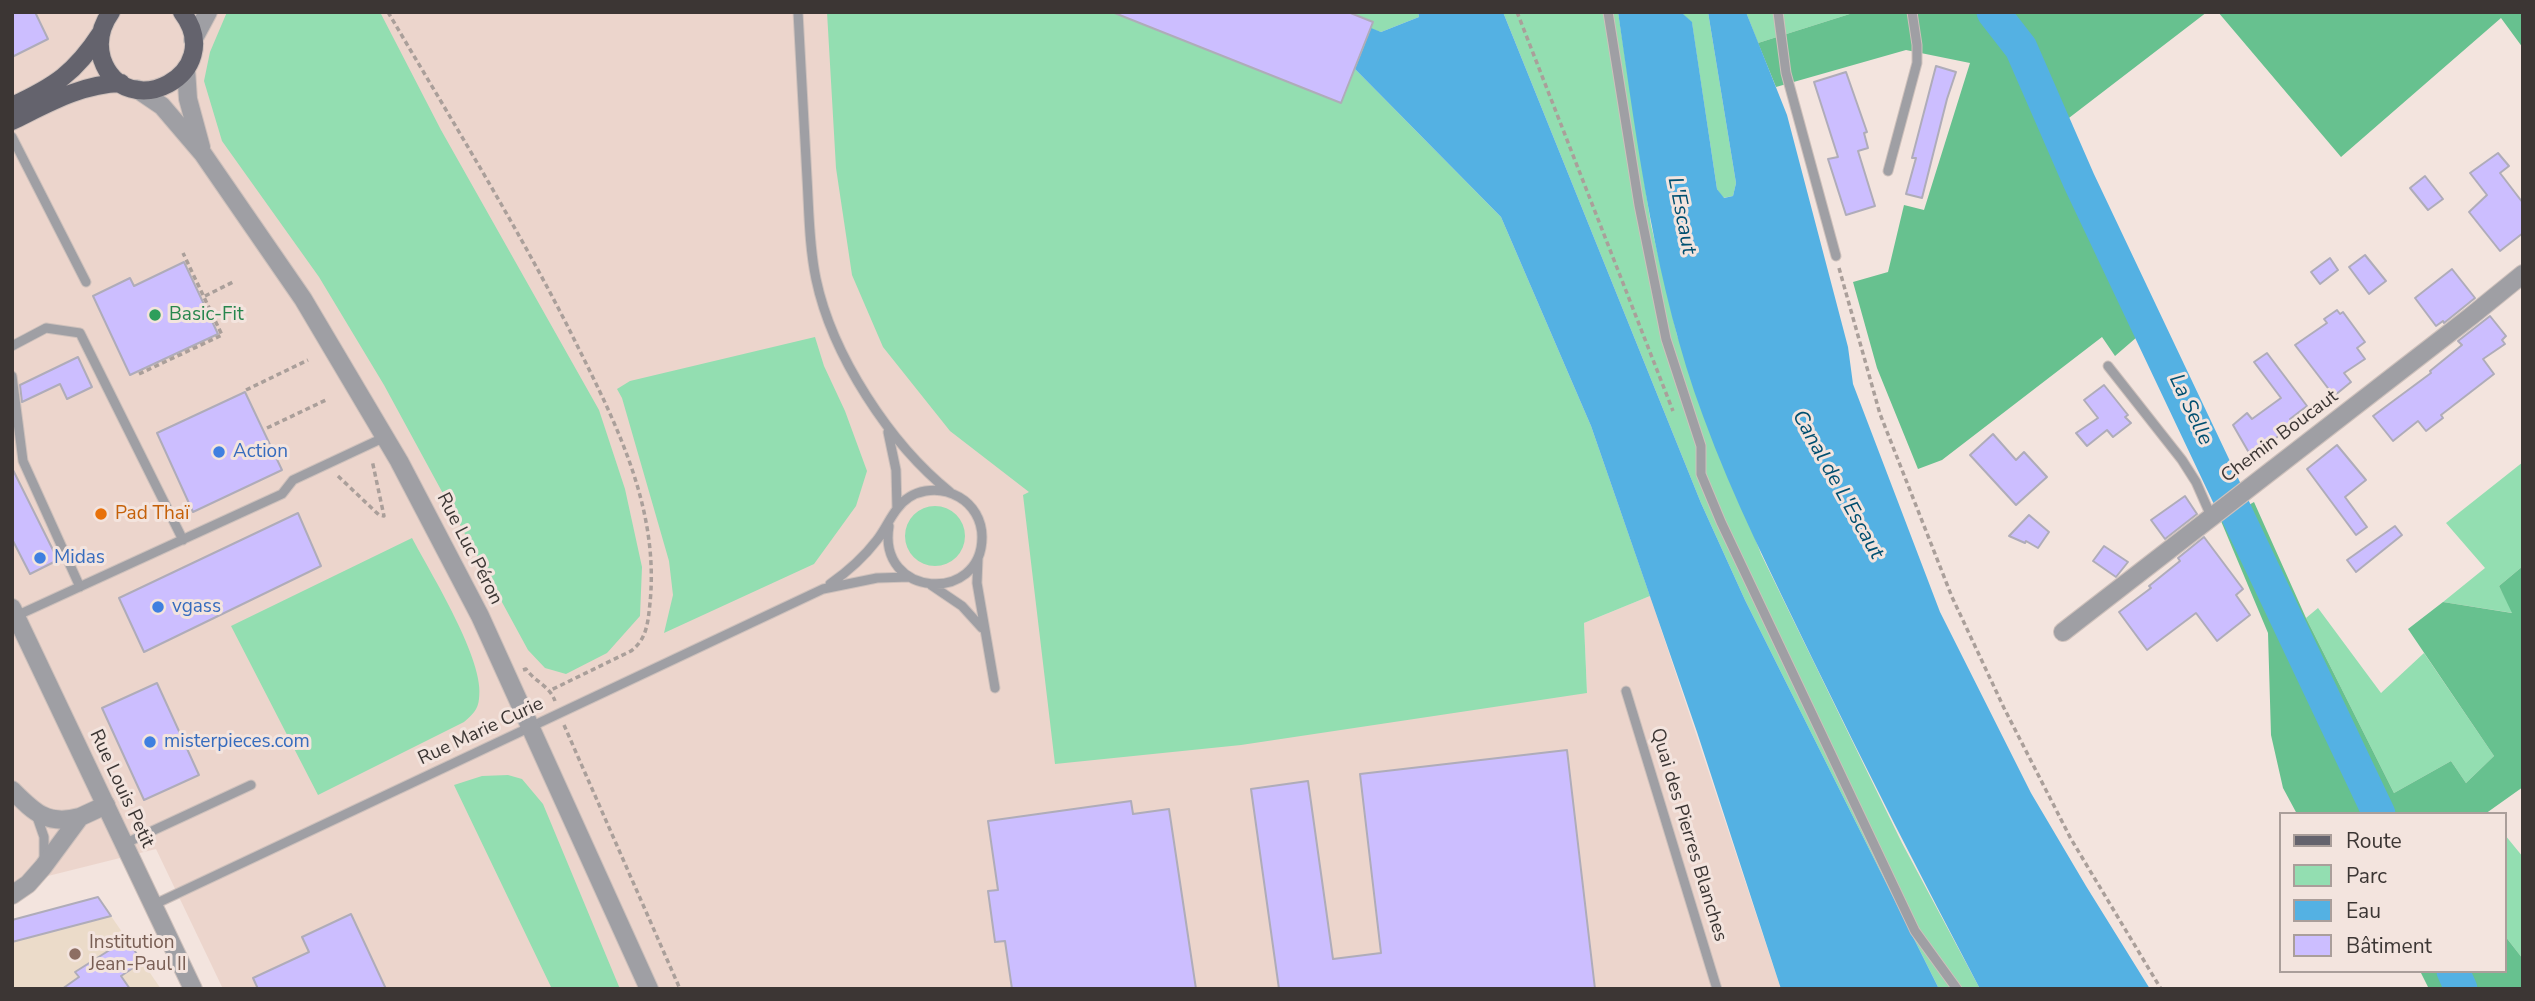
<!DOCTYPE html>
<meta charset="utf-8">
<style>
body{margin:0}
#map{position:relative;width:2535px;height:1001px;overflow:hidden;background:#f3e4de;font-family:"Nunito Sans",sans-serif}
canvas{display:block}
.frame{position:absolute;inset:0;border:14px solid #3c3634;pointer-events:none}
.legend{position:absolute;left:2279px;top:812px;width:228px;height:161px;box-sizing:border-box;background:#f3e4de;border:2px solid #aa9e9a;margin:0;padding:9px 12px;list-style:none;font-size:21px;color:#3c3634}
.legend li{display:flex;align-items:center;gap:14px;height:35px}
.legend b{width:35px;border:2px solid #aa9e9a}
</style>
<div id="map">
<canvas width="2535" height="1001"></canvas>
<div class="frame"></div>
<ul class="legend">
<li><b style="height:9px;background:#64636d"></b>Route</li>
<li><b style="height:19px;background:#93deb1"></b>Parc</li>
<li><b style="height:19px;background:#54b1e3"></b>Eau</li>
<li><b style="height:19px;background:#ccbeff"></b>Bâtiment</li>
</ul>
</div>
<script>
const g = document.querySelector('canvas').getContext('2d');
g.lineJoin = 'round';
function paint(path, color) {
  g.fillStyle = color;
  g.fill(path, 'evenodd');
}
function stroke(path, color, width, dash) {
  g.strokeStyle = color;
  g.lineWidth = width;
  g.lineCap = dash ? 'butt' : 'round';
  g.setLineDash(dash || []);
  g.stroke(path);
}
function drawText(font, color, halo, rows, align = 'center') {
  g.font = font + ' "Nunito Sans",sans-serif';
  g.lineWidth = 6;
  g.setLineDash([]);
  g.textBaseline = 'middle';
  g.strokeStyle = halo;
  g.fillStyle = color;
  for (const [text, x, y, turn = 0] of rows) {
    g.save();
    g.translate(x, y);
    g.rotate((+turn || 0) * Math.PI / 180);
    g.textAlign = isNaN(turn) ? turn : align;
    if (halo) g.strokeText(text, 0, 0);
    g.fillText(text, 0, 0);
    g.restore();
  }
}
paint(new Path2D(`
 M12 12H1032L1587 693 1584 623 1650 596 1781 989H223L156 849 12 885Z`), '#ecd5cc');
paint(new Path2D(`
 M98 897 161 989H12V920Z`), '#ebdbc9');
paint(new Path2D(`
 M227 12H380L441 130 599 410 625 489 642 567 640 616 607 653 566 674 545 668 528 650 384 385 319 277 222 141 204 81 210 52Z
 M827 12H1418L1419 17 1381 32 1371 29 1355 69 1501 217 1591 426 1650 596 1584 623 1587 693 1241 745 1055 764 1023 495 1029 492 950 431 883 347 852 275 836 168Z
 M1503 12H1618L1651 225 1677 335 1761 554 1902 843 1980 989H1939L1745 600 1701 503Z
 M1681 12H1708L1736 183 1733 196 1723 198 1717 189 1692 23Z
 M1746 12H1856L1758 43Z
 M815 337 824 366 845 411 867 471 856 506 814 564 664 633 673 595 669 561 622 398 617 389 630 381Z
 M2523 462V566L2499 586 2513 613 2443 602 2485 568 2446 523Z
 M905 536a30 30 0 1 1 60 0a30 30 0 1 1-60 0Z
 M412 538C431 574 486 662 479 699 478 710 472 715 464 722L318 795 231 626Z
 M2318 608 2381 693 2424 653 2494 756 2466 783 2451 761 2394 793 2306 618Z
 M508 775 522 779 543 804 620 989H552L454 785 482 776Z
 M2505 835 2523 857V959L2505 936Z`), '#93deb1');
paint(new Path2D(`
 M1856 12H2207L2065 121 2159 318 2115 356 2102 337 1942 460 1918 469 1877 368 1853 282 1888 272 1904 205 1924 210 1970 63 1906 50 1776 87 1758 43Z
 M2218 12H2523V48L2501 18 2341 157Z
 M2254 502 2306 618 2394 793 2451 761 2466 783 2494 756 2408 629 2443 602 2512 613 2499 586 2523 566V787L2485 814H2297L2283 788 2271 735 2268 633 2221 521Z
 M2505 936 2523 959V989H2429L2420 971H2505Z`), '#67c18f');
paint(new Path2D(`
 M1418 12H1503L1701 503 1745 600 1939 989H1781L1697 732 1591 426 1501 217 1355 69 1371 28 1381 32 1419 17Z
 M1618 12H1681L1692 22 1717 189 1724 198 1733 196 1736 183 1708 12H1746L1787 115 1848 347 1853 384 1940 612 2031 793 2086 886 2150 989H1980C1922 879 1866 769 1812 658 1774 579 1733 499 1703 416 1655 286 1638 148 1618 12Z`), '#54b1e3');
stroke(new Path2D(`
 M1993 12 2021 48 2079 181 2379 814
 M2453 971 2461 989`), '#54b1e3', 33);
const building = new Path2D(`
 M12 12H35L48 39 12 57Z
 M1112 12H1348L1373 22 1341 103Z
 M1936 66 1956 72 1947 99 1922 198 1906 194 1916 158H1912Z
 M1846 72 1867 132 1864 133 1868 148 1858 151 1875 206 1846 215 1828 159 1838 157 1814 82Z
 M2498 153 2509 166 2500 173 2523 203V233L2500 251 2469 212 2487 195 2470 173Z
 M2425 176 2443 199 2428 210 2410 188Z
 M2365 255 2386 281 2369 294 2349 267Z
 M2330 258 2338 270 2320 284 2311 272Z
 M184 262 218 334 130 375 93 296 130 278 134 286Z
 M2452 269 2475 298 2444 323 2443 321 2436 326 2415 298Z
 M2337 310 2340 314 2343 312 2365 342 2357 348 2365 359 2344 373 2351 382 2334 396 2295 345 2327 323 2324 319Z
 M2490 316 2506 336 2502 340 2505 344 2483 359 2494 374 2441 415 2443 418 2426 431 2418 421 2393 441 2373 416 2431 373 2430 371 2462 345 2458 341Z
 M2267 353 2307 406 2290 419 2294 423 2252 458 2233 425 2247 413 2252 419 2281 398 2254 362Z
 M78 357 92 387 67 399 60 384 22 402 20 385Z
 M2104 385 2128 415 2125 417 2131 423 2113 437 2107 430 2087 446 2076 433 2098 418 2084 400Z
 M245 392 282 470 193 512 157 433Z
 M1993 434 2016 460 2024 452 2047 477 2016 505 1970 455Z
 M2337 445 2366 480 2345 497 2367 527 2356 535 2307 469Z
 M12 468 58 560 30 574 12 539Z
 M2185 496 2197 514 2165 539 2151 520Z
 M298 513 321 566 144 652 119 598Z
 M2029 515 2049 532 2038 548 2026 541 2025 543 2009 536Z
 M2395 526 2402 535 2356 572 2347 560Z
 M2204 537 2243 589 2236 595 2250 615 2217 641 2196 613 2147 650 2119 612 2151 588 2149 586 2180 561 2178 558Z
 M2104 546 2128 562 2116 577 2093 561Z
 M157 683 199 775 144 800 102 708Z
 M1567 750 1595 989H1279L1251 789 1308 781 1333 959 1381 953 1360 774Z
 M1131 801 1133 814 1169 809 1196 989H1012L1005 941 995 942 988 891 998 890 988 821Z
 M98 897 111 916 12 942V920Z
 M351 914 386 989H258L253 978 309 952 302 937Z
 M127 939 142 962 121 976 130 989H62L79 977 75 972Z`);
paint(building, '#ccbeff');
stroke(building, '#afacb9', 2);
const service = new Path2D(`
 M798 12C801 67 804 122 807 178 809 211 809 246 816 279 832 355 890 444 950 492
 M1608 12 1639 205 1666 339 1701 446V474L1721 522 1915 931 1957 989
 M1778 12 1786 73 1836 256
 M12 137 86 282
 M1888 171 1917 63V45L1912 12
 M12 346 46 328 80 333 183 540
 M2108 366 2182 460 2196 482 2211 516
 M12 376 23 461 80 587
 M888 432 896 470 897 509
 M978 558 977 583 995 688
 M830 584C847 572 864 557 877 540 885 530 889 519 897 509 911 489 938 485 959 497 973 505 982 520 982 537 982 604 877 598 889 526
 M931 585 962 606 982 628
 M16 616 282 494 293 480 385 437
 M1626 691 1717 989
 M36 814 44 837V861
 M124 844 251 785
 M153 905 823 589 877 578 910 577`);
const minor = new Path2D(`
 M193 40 208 12
 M186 69 188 99 201 147
 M137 89 162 106 203 154 303 299 399 461 480 616 649 989
 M2063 632 2470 317 2523 274
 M12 790C34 812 47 826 80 817
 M12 895 28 884 43 867 80 817 106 805`);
const tertiary = new Path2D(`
 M12 608 193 989`);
const primary = new Path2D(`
 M111 12C101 26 97 42 102 59 125 126 229 74 182 12
 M12 106C55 86 75 73 101 33
 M12 121C47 104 81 84 121 83`);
stroke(service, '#cec1bc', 11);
stroke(minor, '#cec1bc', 20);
stroke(tertiary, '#cec1bc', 20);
stroke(primary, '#cec1bc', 20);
stroke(new Path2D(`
 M388 12C449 116 513 219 568 327 611 414 660 503 650 603 648 622 647 639 631 651L551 690
 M1517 12 1673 411
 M1839 268 1880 414 1952 597 2004 708 2071 839 2161 989
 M205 296 233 282
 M139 374 222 335 183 253
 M246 390 308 360
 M267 428 328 399
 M338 476 379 515 384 516 372 460
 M523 670 526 669C536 683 549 685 555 701
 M564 725 680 989`), '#aa9f9a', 3.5, [5, 3.5]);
stroke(service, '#9f9fa4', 9);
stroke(minor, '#9f9fa4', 18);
stroke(tertiary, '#9f9fa4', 18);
stroke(primary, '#64636d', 18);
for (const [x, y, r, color] of [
 [155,315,7,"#2e9e5b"],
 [219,452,7,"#3f7fe0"],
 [101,514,7,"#e8710a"],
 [40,558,7,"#3f7fe0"],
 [158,607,7,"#3f7fe0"],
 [150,742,7,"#3f7fe0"],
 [75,954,7,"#8d6e63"]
]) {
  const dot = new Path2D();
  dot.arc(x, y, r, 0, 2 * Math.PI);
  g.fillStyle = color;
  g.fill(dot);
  stroke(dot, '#f3e4de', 2.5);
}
drawText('19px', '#27864d', '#f3e4de', [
 ["Basic-Fit",169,315]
], 'left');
drawText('19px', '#3c3634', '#f3e4de', [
 ["Chemin Boucaut",2280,437,-37],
 ["Rue Luc Péron",469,549,63],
 ["Rue Marie Curie",481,732,-25],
 ["Rue Louis Petit",121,789,65],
 ["Quai des Pierres Blanches",1688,835,73]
]);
drawText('19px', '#366cbe', '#f3e4de', [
 ["Action",233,452],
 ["Midas",54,558],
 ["vgass",172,607],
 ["misterpieces.com",164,742]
], 'left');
drawText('19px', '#c56008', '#f3e4de', [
 ["Pad Thaï",115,514]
], 'left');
drawText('19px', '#785e54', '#f3e4de', [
 ["Institution",89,943],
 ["Jean-Paul II",89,965]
], 'left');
drawText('italic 21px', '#004f70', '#f3e4de', [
 ["L'Escaut",1681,216,79],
 ["La Selle",2190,410,65],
 ["Canal de L'Escaut",1837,485,61]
]);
</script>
